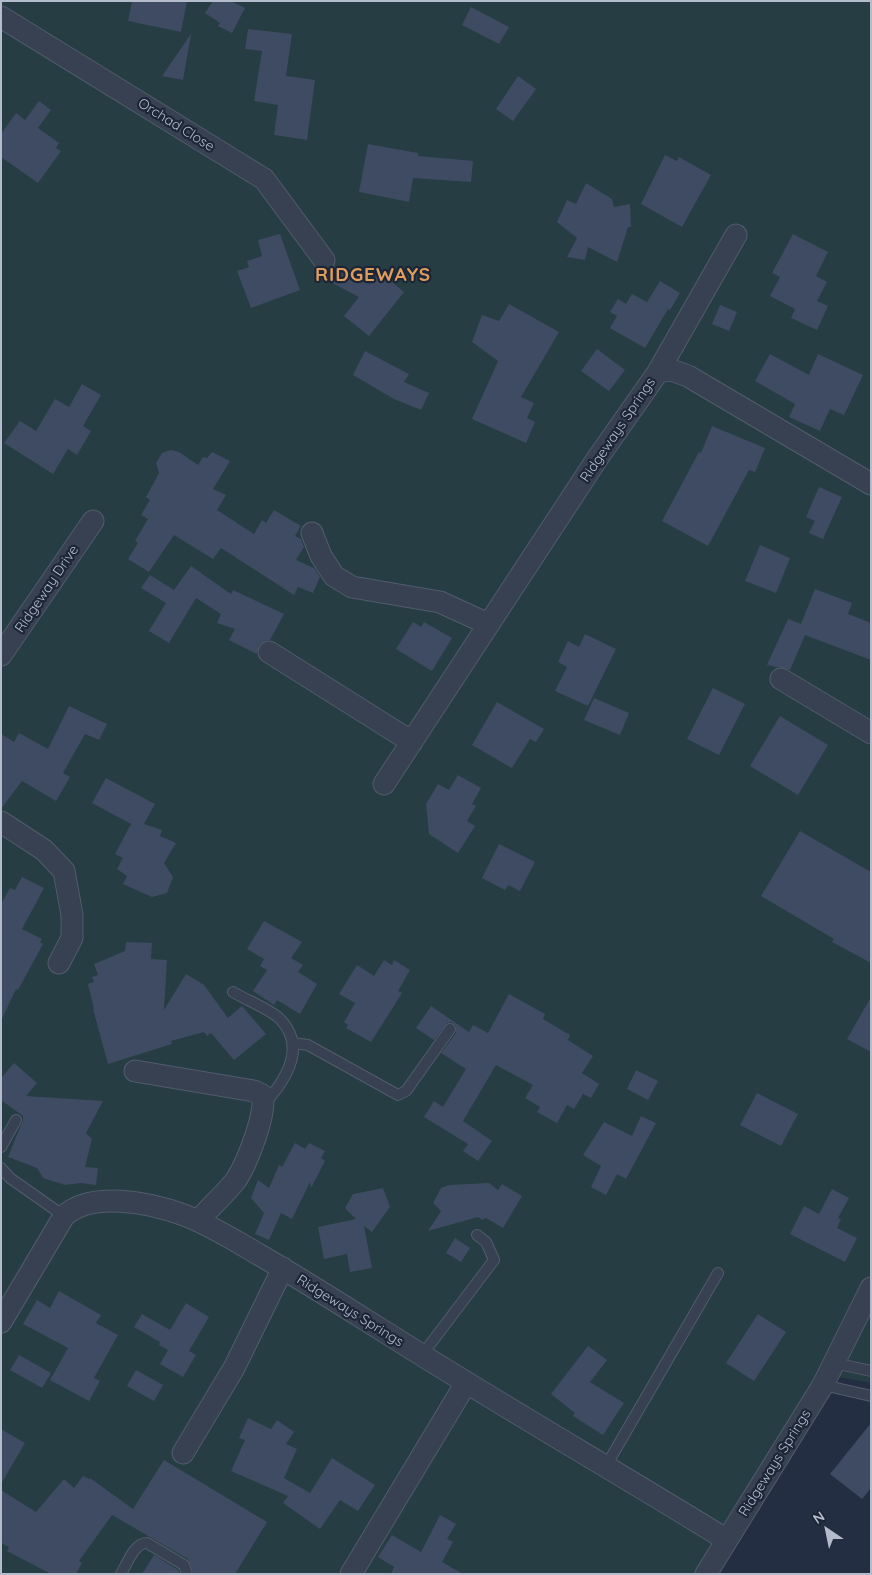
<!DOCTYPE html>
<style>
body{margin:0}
#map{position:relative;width:872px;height:1575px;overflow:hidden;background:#232e42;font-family:Quicksand,sans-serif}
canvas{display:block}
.frame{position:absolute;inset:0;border:2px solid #b4bccc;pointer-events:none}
.north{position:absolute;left:802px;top:1505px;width:50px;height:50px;-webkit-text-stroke:4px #1c2636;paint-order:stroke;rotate:326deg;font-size:14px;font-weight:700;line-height:20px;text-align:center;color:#b4bccc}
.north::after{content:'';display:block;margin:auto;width:18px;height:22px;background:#b4bccc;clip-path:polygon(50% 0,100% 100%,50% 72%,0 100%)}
</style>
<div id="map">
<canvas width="872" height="1575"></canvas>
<div class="frame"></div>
<div class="north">N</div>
</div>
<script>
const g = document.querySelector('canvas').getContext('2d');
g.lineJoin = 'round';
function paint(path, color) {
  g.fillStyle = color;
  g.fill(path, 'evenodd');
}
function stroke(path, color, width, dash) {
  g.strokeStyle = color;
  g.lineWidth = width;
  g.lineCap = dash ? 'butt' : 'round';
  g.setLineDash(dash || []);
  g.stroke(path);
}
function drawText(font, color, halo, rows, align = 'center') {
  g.font = font + ' Quicksand,sans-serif';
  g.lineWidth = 4.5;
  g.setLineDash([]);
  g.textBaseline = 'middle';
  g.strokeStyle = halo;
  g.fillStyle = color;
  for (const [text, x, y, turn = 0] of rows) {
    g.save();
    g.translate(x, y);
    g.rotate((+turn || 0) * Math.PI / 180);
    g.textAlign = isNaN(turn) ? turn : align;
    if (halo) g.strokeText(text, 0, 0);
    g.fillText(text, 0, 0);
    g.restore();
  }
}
paint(new Path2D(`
 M1 1H871V1383L839 1377 705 1574H1Z`), '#253d43');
paint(new Path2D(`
 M132 1H187L181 32 128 21Z
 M213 1H231L245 8 232 33 218 26 220 23 205 13Z
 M471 7 509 27 499 44 462 25Z
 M248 29 292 34 286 76 315 80 307 140 274 135 278 105 254 101 262 51 245 49Z
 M191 34 183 80 162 76Z
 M518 76 536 89 513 121 496 109Z
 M39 101 51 110 38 128 59 143 56 148 61 151 38 183 1 157V134L16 113 25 120Z
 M368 144 418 153V156L473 161 471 182 413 178 409 202 359 192Z
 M665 155 677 161 679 157 711 175 682 227 641 204Z
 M586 183 612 199 614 207 630 204 631 227H628L617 262 588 247 585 260 567 257 577 238 557 222 567 200 576 204Z
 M280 234 300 290 251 308 237 271 249 267 247 261 262 256 258 240Z
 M793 234 828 252 816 276 827 282 817 301 828 306 817 330 791 318 795 309 770 296 780 277 772 273Z
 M335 266 370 284 380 272 404 292 369 336 344 316 359 297 317 275 319 271 326 272Z
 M660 281 680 293 670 310 668 309 645 348 610 328 617 316 610 312 618 299 626 304 632 294 647 302Z
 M509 304 559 332 521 397 534 403 527 418 535 422 526 443 472 419 498 361 472 342 482 315 499 321Z
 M720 305 737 312 729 331 712 324Z
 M597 349 625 370 609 391 581 371Z
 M365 351 409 374 404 382 429 393 421 410 394 399 353 375Z
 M770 354 809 375 818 354 863 375 844 415 830 409 820 431 789 417 795 404 755 381Z
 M82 384 101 395 83 426 91 431 77 455 68 449 53 474 4 443 20 421 36 431 55 399 69 407Z
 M712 426 765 448 755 472 749 470 708 546 662 521 699 452 701 453Z
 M171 450 179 452 198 465 203 457 207 458 212 452 230 461 213 489 226 495 217 510 254 534 262 520 266 523 274 510 301 526 295 536 301 539 304 547 296 560 314 568 320 577 313 593 298 587 294 595 221 548 213 559 174 535 149 572 128 559 138 543 135 541 148 519 141 515 150 500 146 497 159 473 156 463 162 453Z
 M819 487 842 497 823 539 809 533 815 521 806 517Z
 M760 545 790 558 776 593 745 581Z
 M191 566 231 594 233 590 284 614 270 640 264 641 259 645 257 654 229 640 235 629 217 623 221 614 196 598 169 643 149 631 166 603 141 588 150 575 174 590Z
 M815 589 852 603 848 614 871 623V660L805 635 790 670 767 665 788 619 801 624Z
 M413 622 421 627 424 622 452 638 432 671 396 649Z
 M585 634 616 649 588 706 555 691 567 667 558 662 568 641 579 647Z
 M713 688 745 704 719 755 687 739Z
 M594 698 629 713 620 735 584 720Z
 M497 702 544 729 536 742 530 739 512 768 472 745Z
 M69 706 107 724 99 740 85 734 63 773 70 777 56 801 22 781 1 809V734L14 742 19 733 48 749Z
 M780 716 828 745 798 795 750 766Z
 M458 775 481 788 472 804 476 806 467 821 475 826 458 853 429 834 426 804 438 784 449 790Z
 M106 778 155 804 144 824 162 830 160 836 176 843 164 863 173 877 167 893 152 897 123 884 127 876 117 869 123 858 115 854 131 824 92 803Z
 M800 831 871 872V963L832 942 834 939 761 896Z
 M499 844 535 862 520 891 508 885 505 890 482 878Z
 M22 877 44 888 22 929 42 939 40 942 43 944 18 990 16 989 1 1021V904L10 888 15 890Z
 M264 921 302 942 291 958 303 965 298 972 317 984 300 1014 277 1000 274 1005 253 991 267 970 260 966 264 959 247 949Z
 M126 942 152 943 151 959 167 960 164 1010 186 974 204 985 228 1018 242 1006 266 1034 234 1060 211 1033 207 1036 204 1032 171 1041 172 1044 108 1064 93 1009H94L88 984 94 982 92 977 98 975 94 964 125 951Z
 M384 960 392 965 394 960 410 970 398 991 402 993 371 1042 346 1028 348 1025 344 1022 355 1003 339 994 357 965 374 976Z
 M509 994 545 1014 543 1019 570 1035 568 1040 593 1056 582 1073 599 1084 591 1098 583 1094 574 1109 567 1105 557 1123 537 1112 540 1107 525 1098 533 1085 496 1065 463 1121 492 1141 478 1161 463 1151 468 1144 424 1117 434 1101 443 1107 466 1069 441 1053 456 1033V1026L451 1022 447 1023 434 1040 416 1028 431 1006 469 1032 473 1025 488 1033Z
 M871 997V1052L847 1039Z
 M14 1063 37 1083 26 1096 103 1101 86 1133 92 1139 85 1167 98 1168 96 1185 81 1183 65 1185 43 1178 37 1168 8 1157 23 1120V1116L1 1100V1078Z
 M636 1070 658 1081 648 1100 627 1089Z
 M757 1093 798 1114 781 1146 740 1125Z
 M641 1116 656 1123 626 1179 617 1174 606 1195 591 1187 601 1166 583 1155 604 1122 632 1136Z
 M295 1143 305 1149 309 1143 325 1151 321 1158 325 1161 311 1188 310 1182 292 1219 281 1213 269 1240 255 1234 264 1213 251 1198 258 1180 269 1188 279 1165 282 1167Z
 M489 1183 498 1190 502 1184 522 1196 503 1228 486 1218 482 1220 478 1217 428 1231 441 1211 433 1203 441 1188 449 1185Z
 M383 1188 390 1207 372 1232 364 1226 372 1268 350 1272 347 1254 324 1259 318 1227 356 1219 345 1208 353 1194Z
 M832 1189 849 1198 838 1218 841 1219 837 1228 857 1238 845 1262 790 1234 804 1206 819 1214Z
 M455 1238 470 1248 461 1262 446 1253Z
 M59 1291 101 1315 96 1323 118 1335 94 1378 100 1381 89 1401 50 1380 68 1348 23 1324 37 1300 50 1308Z
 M186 1303 209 1317 189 1351 196 1355 183 1377 160 1364 168 1350 159 1345 160 1342 134 1327 142 1314 170 1330Z
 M758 1314 786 1332 754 1381 726 1363Z
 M588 1346 607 1360 590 1382 624 1403 603 1435 573 1416 575 1413 551 1394Z
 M19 1355 51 1373 42 1388 10 1370Z
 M136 1370 163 1385 154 1401 127 1386Z
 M248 1418 271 1429 277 1420 294 1432 286 1444 297 1449 284 1478 310 1493 332 1458 375 1485 358 1511 340 1500 320 1529 283 1503 288 1496 231 1471 245 1440 239 1438Z
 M871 1423V1488L862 1499 830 1474Z
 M1 1429 25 1443 1 1484Z
 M164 1460 267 1522 235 1574H194L188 1559 112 1515 79 1561 82 1563 76 1574H51L7 1551 9 1547 1 1543V1490L36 1512 64 1479 74 1488 83 1476 89 1479 90 1478 133 1509Z
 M440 1515 456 1524 447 1539 453 1542 442 1562 463 1574H391L394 1567 378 1557 392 1535 421 1552Z
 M154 1555 178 1570 180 1574H142Z`), '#3f4b62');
const lane = new Path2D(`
 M233 992C246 1000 270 1009 280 1019 307 1047 286 1080 265 1103
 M293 1043 308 1045 398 1095 406 1091 450 1029
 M1 1147 16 1120
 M1 1168 10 1178 64 1216
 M422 1355 494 1260 486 1242 477 1235
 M834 1363 871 1371
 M823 1385 871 1396
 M606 1466 718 1273
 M121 1574C127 1564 134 1543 147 1543L184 1565 187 1574`);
const street = new Path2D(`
 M1 17 264 179 324 260
 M658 372 671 370 688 376 871 484
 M312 533 321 556 334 576 352 587 440 602 488 624
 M269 652 412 742
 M1 655 93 521
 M781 679 871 733
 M384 784 597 459 658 372 736 235
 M1 822 44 850 64 871 72 915V938L59 963
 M135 1071 254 1091 262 1095C268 1111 246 1165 236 1180 225 1194 210 1207 198 1221
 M1 1322 64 1216C92 1190 151 1203 184 1215 210 1225 234 1240 258 1254 308 1283 356 1314 404 1344 511 1411 620 1474 727 1540L706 1574
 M183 1453 234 1368 283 1268
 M727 1540 823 1385 871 1288
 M351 1574 466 1383`);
stroke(lane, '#525c6c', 12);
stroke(street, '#525c6c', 23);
stroke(lane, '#384151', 10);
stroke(street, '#384151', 21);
drawText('14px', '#b4bccc', '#1c2636', [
 ["Orchad Close",176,125,32],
 ["Ridgeways Springs",618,430,-56],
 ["Ridgeway Drive",47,589,-56],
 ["Ridgeways Springs",350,1311,32],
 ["Ridgeways Springs",775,1463,-58]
]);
g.letterSpacing = '1px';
drawText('bold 19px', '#de9d5d', '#1c2636', [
 ["RIDGEWAYS",373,275]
]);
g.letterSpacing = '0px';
</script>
